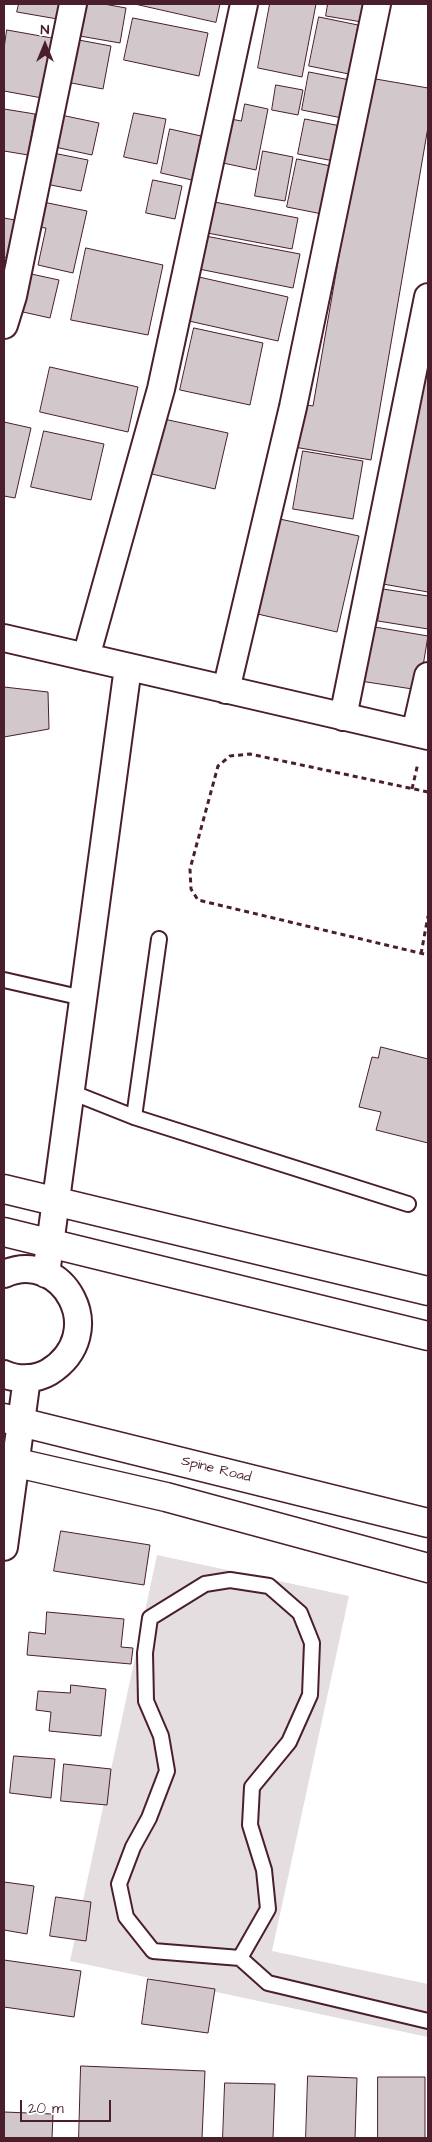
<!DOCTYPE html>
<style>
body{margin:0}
#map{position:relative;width:432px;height:2142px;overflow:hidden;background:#fff;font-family:"Architects Daughter",sans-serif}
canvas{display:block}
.frame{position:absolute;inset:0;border:5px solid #4a1f2b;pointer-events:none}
.north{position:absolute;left:20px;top:20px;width:50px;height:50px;-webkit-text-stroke:4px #fff;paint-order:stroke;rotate:0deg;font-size:14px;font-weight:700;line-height:20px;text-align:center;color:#4a1f2b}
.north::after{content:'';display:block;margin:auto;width:18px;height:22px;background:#4a1f2b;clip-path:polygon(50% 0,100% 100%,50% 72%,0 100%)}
.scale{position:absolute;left:20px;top:2100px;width:91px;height:22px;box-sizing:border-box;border:2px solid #4a1f2b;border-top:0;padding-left:6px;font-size:15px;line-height:18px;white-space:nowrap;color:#4a1f2b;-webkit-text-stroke:4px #fff;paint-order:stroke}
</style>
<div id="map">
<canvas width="432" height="2142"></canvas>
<div class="frame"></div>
<div class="north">N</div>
<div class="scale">20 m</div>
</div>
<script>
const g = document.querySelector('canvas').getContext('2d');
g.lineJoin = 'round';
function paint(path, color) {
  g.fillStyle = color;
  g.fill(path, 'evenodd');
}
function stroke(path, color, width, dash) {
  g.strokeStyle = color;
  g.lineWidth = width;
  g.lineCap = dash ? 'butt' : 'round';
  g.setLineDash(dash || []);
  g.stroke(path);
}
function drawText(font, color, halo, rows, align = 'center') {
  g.font = font + ' "Architects Daughter",sans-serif';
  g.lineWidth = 5;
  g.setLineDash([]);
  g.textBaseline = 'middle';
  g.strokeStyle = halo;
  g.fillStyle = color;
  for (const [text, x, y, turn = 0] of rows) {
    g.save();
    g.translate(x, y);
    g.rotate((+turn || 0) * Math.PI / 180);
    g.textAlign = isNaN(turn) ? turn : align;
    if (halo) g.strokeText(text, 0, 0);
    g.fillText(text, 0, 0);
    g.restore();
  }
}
paint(new Path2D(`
 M157 1555 349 1596 272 1951 428 1984V2037L70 1961Z`), '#e5dee0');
const building = new Path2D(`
 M19 4H72L69 21 17 12Z
 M80 4H104L126 8 120 43 74 35Z
 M135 4H220L216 22Z
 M270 4H316L302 77 258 68Z
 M328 4H365L362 22 326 16Z
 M319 17 358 25 349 74 309 66Z
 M133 18 208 33 199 76 124 60Z
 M7 30 52 38 42 98 4 91V49Z
 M68 38 111 46 103 89 61 81Z
 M309 72 350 80 342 118 302 110Z
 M364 77 428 88V127L371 460 288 446 295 403 313 406 348 204Z
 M276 85 303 90 298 115 272 110Z
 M245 104 268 109 256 170 223 163 231 119 241 121Z
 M4 109 35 114 28 155 4 151Z
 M134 113 166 119 157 164 124 157Z
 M61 115 99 123 92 155 55 147Z
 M305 119 351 128 344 163 298 154Z
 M170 129 201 136 192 180 161 173Z
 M263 151 293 157 285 201 255 196Z
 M53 153 88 160 81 191 46 184Z
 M297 159 331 166 322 214 287 207Z
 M153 180 182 186 175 219 146 213Z
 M209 201 298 218 292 249 202 232Z
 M43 202 87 211 73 273 38 265 46 228 37 227Z
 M4 218 15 220 8 258 4 257Z
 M200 235 300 254 293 288 194 268Z
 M86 248 163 265 148 335 71 320Z
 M22 272 59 280 50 318 14 310Z
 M190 275 288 297 278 341 180 319Z
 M194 328 263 343 250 405 180 390Z
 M50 367 138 387 128 432 40 412Z
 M419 376 428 378V592L383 584Z
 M164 419 228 433 215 489 152 474Z
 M4 422 31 428 15 498 4 496Z
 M44 431 104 444 91 500 31 487Z
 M303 451 363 461 353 519 293 509Z
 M275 518 359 536 337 632 253 613Z
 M383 589 428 596V629L378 621Z
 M369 626 428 636 419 690 360 681Z
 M4 687 48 692 49 729 4 737Z
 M381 1047 428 1059V1143L376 1130 381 1112 359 1107 372 1057 378 1058Z
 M61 1531 150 1545 144 1585 54 1571Z
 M47 1612 124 1619 121 1647 133 1648 131 1664 27 1655 29 1632 45 1634Z
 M71 1685 106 1689 101 1736 49 1731 51 1712 36 1710 38 1691 70 1693Z
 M14 1756 55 1759 51 1798 10 1793Z
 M64 1764 111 1769 107 1805 61 1801Z
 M4 1882 34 1886 27 1934 4 1930Z
 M56 1897 91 1902 86 1941 50 1936Z
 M4 1960 81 1971 74 2017 4 2007Z
 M148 1979 215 1989 208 2033 142 2024Z
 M81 2066 205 2071 202 2138H79Z
 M308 2076 357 2078 355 2138H306Z
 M378 2077H425V2138H378Z
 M225 2083 275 2084 273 2138H223Z
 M4 2112 53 2114 52 2138H4Z`);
paint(building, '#d2c7cb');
stroke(building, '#4a1f2b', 1);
const lane = new Path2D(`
 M4 980 83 998
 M71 1092 134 1117 408 1204
 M134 1117 159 939
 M240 1958 153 1951 126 1917 119 1884 133 1847 149 1818 167 1771 161 1736 146 1701 145 1653 150 1618 205 1584 230 1580 269 1586 300 1613 312 1643 310 1695 289 1742 252 1787 250 1825 264 1870 268 1909 240 1958 268 1983 428 2021`);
const street = new Path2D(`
 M4 325 13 296 73 4
 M4 638 428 736
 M86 657 161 389 244 4
 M226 690 293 407 377 4
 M343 717 428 297
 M415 733 428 676
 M4 1274C63 1248 111 1333 49 1372 36 1380 17 1380 4 1374
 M46 1274 128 667
 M4 1547 27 1378`);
const secondary = new Path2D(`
 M4 1189 428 1291
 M4 1460 166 1497 428 1568`);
const primary = new Path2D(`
 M4 1232 428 1336
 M4 1418 428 1523`);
stroke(lane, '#4a1f2b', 18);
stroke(street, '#4a1f2b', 30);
stroke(secondary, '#4a1f2b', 31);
stroke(primary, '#4a1f2b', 31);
stroke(new Path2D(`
 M412 789 418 763
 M428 792 250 754 230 756 218 766 190 869 191 889 198 900 428 955
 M421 954 428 916`), '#4a1f2b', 3, [5, 4]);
stroke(lane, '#fff', 14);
stroke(street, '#fff', 26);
stroke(secondary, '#fff', 28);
stroke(primary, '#fff', 28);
drawText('14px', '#4a1f2b', '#fff', [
 ["Spine Road",216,1470,14]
]);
</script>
